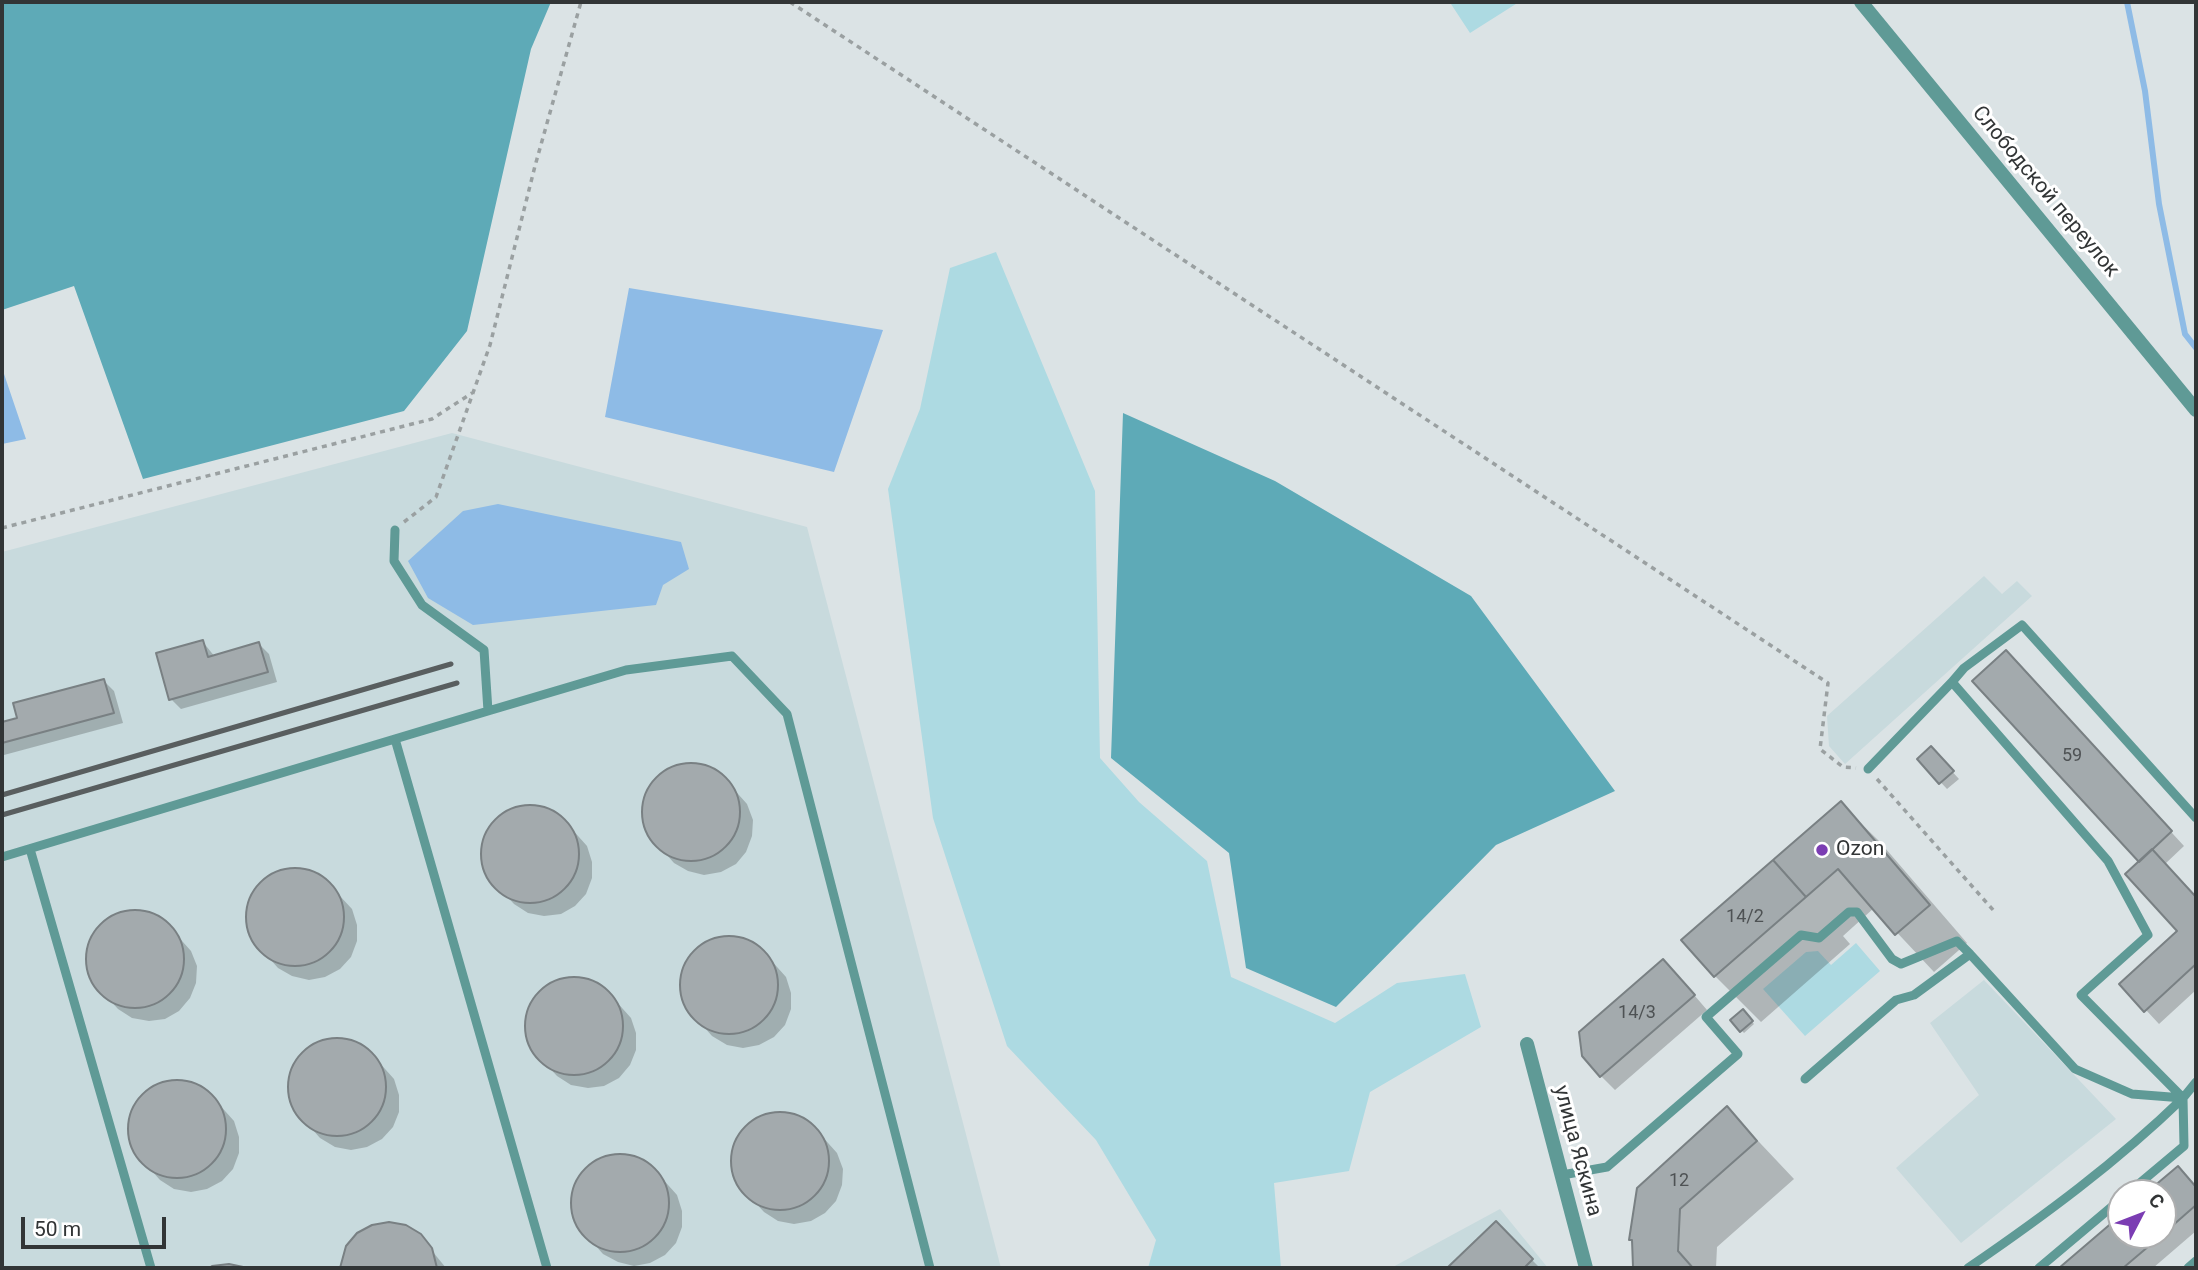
<!DOCTYPE html>
<meta charset="utf-8">
<style>
body{margin:0}
#map{position:relative;width:2198px;height:1270px;overflow:hidden;background:#dbe3e5;font-family:Roboto,sans-serif}
canvas{display:block}
.frame{position:absolute;inset:0;border:4px solid #323536;pointer-events:none}
.north{position:absolute;left:2107px;top:1179px;width:70px;height:70px;box-sizing:border-box;background:#fff;border:2px solid #adaeaf;border-radius:50%;rotate:48deg;font-size:19px;font-weight:700;line-height:28px;text-align:center;color:#323536}
.north::after{content:'';display:block;margin:auto;width:24px;height:32px;background:#7b3db3;clip-path:polygon(50% 0,100% 100%,50% 72%,0 100%)}
.scale{position:absolute;left:21px;top:1217px;width:145px;height:32px;box-sizing:border-box;border:4px solid #323536;border-top:0;padding-left:9px;font-size:21px;line-height:24px;white-space:nowrap;color:#323536;-webkit-text-stroke:5px #fff;paint-order:stroke}
</style>
<div id="map">
<canvas width="2198" height="1270"></canvas>
<div class="frame"></div>
<div class="north">С</div>
<div class="scale">50 m</div>
</div>
<script>
const g = document.querySelector('canvas').getContext('2d');
g.lineJoin = 'round';
function paint(path, color) {
  g.fillStyle = color;
  g.fill(path, 'evenodd');
}
function stroke(path, color, width, dash) {
  g.strokeStyle = color;
  g.lineWidth = width;
  g.lineCap = dash ? 'butt' : 'round';
  g.setLineDash(dash || []);
  g.stroke(path);
}
function drawText(font, color, halo, rows, align = 'center') {
  g.font = font + ' Roboto,sans-serif';
  g.lineWidth = 6;
  g.setLineDash([]);
  g.textBaseline = 'middle';
  g.strokeStyle = halo;
  g.fillStyle = color;
  for (const [text, x, y, turn = 0] of rows) {
    g.save();
    g.translate(x, y);
    g.rotate((+turn || 0) * Math.PI / 180);
    g.textAlign = isNaN(turn) ? turn : align;
    if (halo) g.strokeText(text, 0, 0);
    g.fillText(text, 0, 0);
    g.restore();
  }
}
paint(new Path2D(`
 M452 433 807 527 1001 1268H2V552Z
 M1984 576 2002 594 2017 581 2032 596 1845 764 1829 746 1827 716Z
 M1984 980 2116 1119 1961 1243 1896 1168 1979 1095 1930 1023Z
 M1500 1209 1548 1268H1391Z`), '#c8dadd');
paint(new Path2D(`
 M1453 2H1519L1470 33 1451 4Z
 M996 252 1095 491 1100 758 1139 802 1207 861 1231 977 1335 1023 1397 983 1465 974 1481 1027 1370 1092 1349 1171 1274 1183 1281 1268H1148L1156 1240 1096 1140 1007 1046 933 818 888 489 920 409 950 268Z
 M1856 943 1880 971 1805 1036 1763 989 1806 952 1818 951 1831 965Z`), '#addae2');
paint(new Path2D(`
 M2 2H551L531 49 467 331 404 411 143 479 74 286 2 310Z
 M1123 413 1275 481 1471 596 1615 791 1496 845 1336 1007 1246 968 1229 853 1111 758Z`), '#5eaab7');
paint(new Path2D(`
 M629 288 883 330 834 472 605 417Z
 M2 368 26 439 2 444Z
 M498 504 681 542 689 569 663 585 656 605 473 625 428 598 408 561 463 511Z`), '#8ebbe6');
paint(new Path2D(`
 M203 642 215 657 259 644 269 654 277 682 181 709 171 699Z
 M2019 666 2184 846 2165 864 2196 899V990L2159 1024 2146 1010 2180 931 2141 862Z
 M104 681 114 691 123 723 4 755 2 753V724Z
 M1937 755 1959 779 1947 789 1919 759Z
 M692 764 708 767 722 776 747 804 753 820 752 836 746 852 736 864 721 872 704 875 688 871 674 863 649 835 643 819 644 802 650 787 661 775 675 767Z
 M1841 804 1879 841 1967 943 1934 972 1874 908 1843 936 1850 944 1761 1022 1715 976Z
 M531 806 548 809 562 818 587 846 592 862V878L586 894 575 906 561 914 544 916 528 913 514 904 489 877 483 861 484 844 490 829 501 816 515 809Z
 M296 869 312 872 326 881 352 909 357 925V941L351 957 340 969 325 977 309 980 292 976 278 968 253 940 248 924V907L254 892 265 880 279 872Z
 M136 911 152 914 166 923 191 951 197 966 196 983 190 998 179 1011 165 1019 149 1021 132 1018 118 1009 93 982 88 966V949L94 934 105 921 119 913Z
 M730 937 746 941 761 949 786 977 791 993V1009L785 1025 774 1037 759 1045 743 1048 727 1045 712 1036 687 1008 682 992V976L688 960 699 948 714 940Z
 M1677 975 1707 1010 1615 1090 1601 1076Z
 M575 978 591 981 606 990 631 1018 636 1033V1050L630 1065 619 1078 604 1086 588 1088 571 1085 557 1076 532 1049 527 1033V1016L533 1001 544 988 559 980Z
 M1742 1011 1754 1024 1744 1033 1732 1020Z
 M338 1039 355 1043 369 1051 394 1079 399 1095V1112L393 1127 382 1139 367 1147 351 1150 335 1147 320 1138 295 1110 290 1094V1078L296 1062 307 1050 322 1042Z
 M178 1081 194 1085 209 1093 234 1121 239 1137V1153L233 1169 222 1181 207 1189 191 1192 174 1189 160 1180 135 1152 130 1136V1120L136 1104 147 1092 162 1084Z
 M1727 1108 1794 1179 1717 1247 1716 1268H1637L1631 1239 1655 1171Z
 M781 1113 797 1117 812 1125 837 1153 843 1169 842 1185 836 1201 825 1213 811 1221 794 1224 778 1221 764 1212 738 1184 733 1168V1152L739 1136 750 1124 765 1116Z
 M621 1155 637 1158 652 1167 677 1195 682 1211V1227L676 1243 665 1255 650 1263 634 1266 618 1262 603 1254 578 1226 573 1210V1194L579 1178 590 1166 605 1158Z
 M2191 1182 2196 1188V1231L2153 1268H2061L2121 1217V1235H2163V1193H2149Z
 M1495 1223 1540 1268H1450Z
 M420 1236 446 1268H341L347 1247Z`), '#0003');
stroke(new Path2D(`
 M2127 2 2145 91 2159 204 2185 334 2196 348`), '#8ebbe6', 6);
const building = new Path2D(`
 M203 640 208 657 259 642 268 672 169 700 156 653Z
 M2006 650 2172 831 2139 862 1972 681Z
 M104 679 114 713 2 743V722L17 718 13 703Z
 M1931 746 1954 771 1939 784 1917 759Z
 M642 812a49 49 0 1 1 98 0a49 49 0 1 1-98 0Z
 M1841 801 1930 905 1895 935 1838 869 1806 897 1773 860Z
 M481 854a49 49 0 1 1 98 0a49 49 0 1 1-98 0Z
 M2152 849 2196 897V964L2144 1012 2119 984 2177 931 2125 874Z
 M1773 860 1806 897 1714 977 1681 940Z
 M246 917a49 49 0 1 1 98 0a49 49 0 1 1-98 0Z
 M86 959a49 49 0 1 1 98 0a49 49 0 1 1-98 0Z
 M680 985a49 49 0 1 1 98 0a49 49 0 1 1-98 0Z
 M1663 959 1695 995 1600 1077 1582 1056 1579 1032Z
 M525 1026a49 49 0 1 1 98 0a49 49 0 1 1-98 0Z
 M1743 1009 1753 1021 1740 1032 1730 1020Z
 M288 1087a49 49 0 1 1 98 0a49 49 0 1 1-98 0Z
 M128 1129a49 49 0 1 1 98 0a49 49 0 1 1-98 0Z
 M1727 1106 1757 1141 1680 1209 1678 1251 1693 1268 1633 1267 1632 1240H1629L1637 1188Z
 M731 1161a49 49 0 1 1 98 0a49 49 0 1 1-98 0Z
 M571 1203a49 49 0 1 1 98 0a49 49 0 1 1-98 0Z
 M2178 1166 2196 1187V1205L2163 1234V1193H2146Z
 M2121 1215V1235H2162L2123 1268H2059Z
 M1496 1221 1533 1259 1524 1268H1447Z
 M389 1222 406 1225 421 1234 432 1248 437 1268H340L346 1246 357 1233 372 1225Z
 M229 1264 248 1268H209L212 1266Z`);
paint(building, '#a3aaad');
stroke(building, '#798083', 2);
stroke(new Path2D(`
 M790 2 1828 683 1820 749 1843 767 1856 768
 M404 522 436 497 490 345 535 166 581 2
 M2 528 432 419 472 393
 M1877 779 1994 911`), '#9aa0a1', 3.5, [5, 5]);
stroke(new Path2D(`
 M1952 682 1964 668 2022 625 2196 818
 M488 711 626 670 732 656 787 714 930 1268
 M395 739 547 1268
 M1868 769 1952 682 2108 861 2148 935 2081 995 2183 1098 2196 1082
 M30 849 151 1268
 M2 857 488 711 484 650 422 605 394 561 395 530
 M1805 1079 1896 1000 1914 995 1970 954 2075 1069 2132 1094 2183 1098
 M1562 1175 1607 1167 1738 1054 1706 1017 1801 935 1819 938 1849 912H1857L1892 959 1901 964 1957 941 1970 954
 M2128 1193 2184 1146 2183 1098
 M1968 1268C2044 1216 2117 1162 2183 1098
 M2039 1268 2121 1199
 M2188 1268 2196 1261`), '#5f9a96', 9);
stroke(new Path2D(`
 M1861 2 2196 410
 M1527 1044 1586 1268`), '#5f9a96', 14);
stroke(new Path2D(`
 M2 795 451 664
 M2 815 457 683`), '#595e5f', 5);
for (const [x, y, r, color] of [
 [1822,850,7,"#7b3db3"]
]) {
  const dot = new Path2D();
  dot.arc(x, y, r, 0, 2 * Math.PI);
  g.fillStyle = color;
  g.fill(dot);
  stroke(dot, '#fff', 2.5);
}
drawText('18px', '#4e5254', null, [
 ["59",2072,756],
 ["14/2",1745,917],
 ["14/3",1637,1013],
 ["12",1679,1181]
]);
drawText('21px', '#323536', '#fff', [
 ["Слободской переулок",2045,192,50],
 ["улица Яскина",1577,1151,75]
]);
drawText('21px', '#323536', '#fff', [
 ["Ozon",1836,850]
], 'left');
</script>
